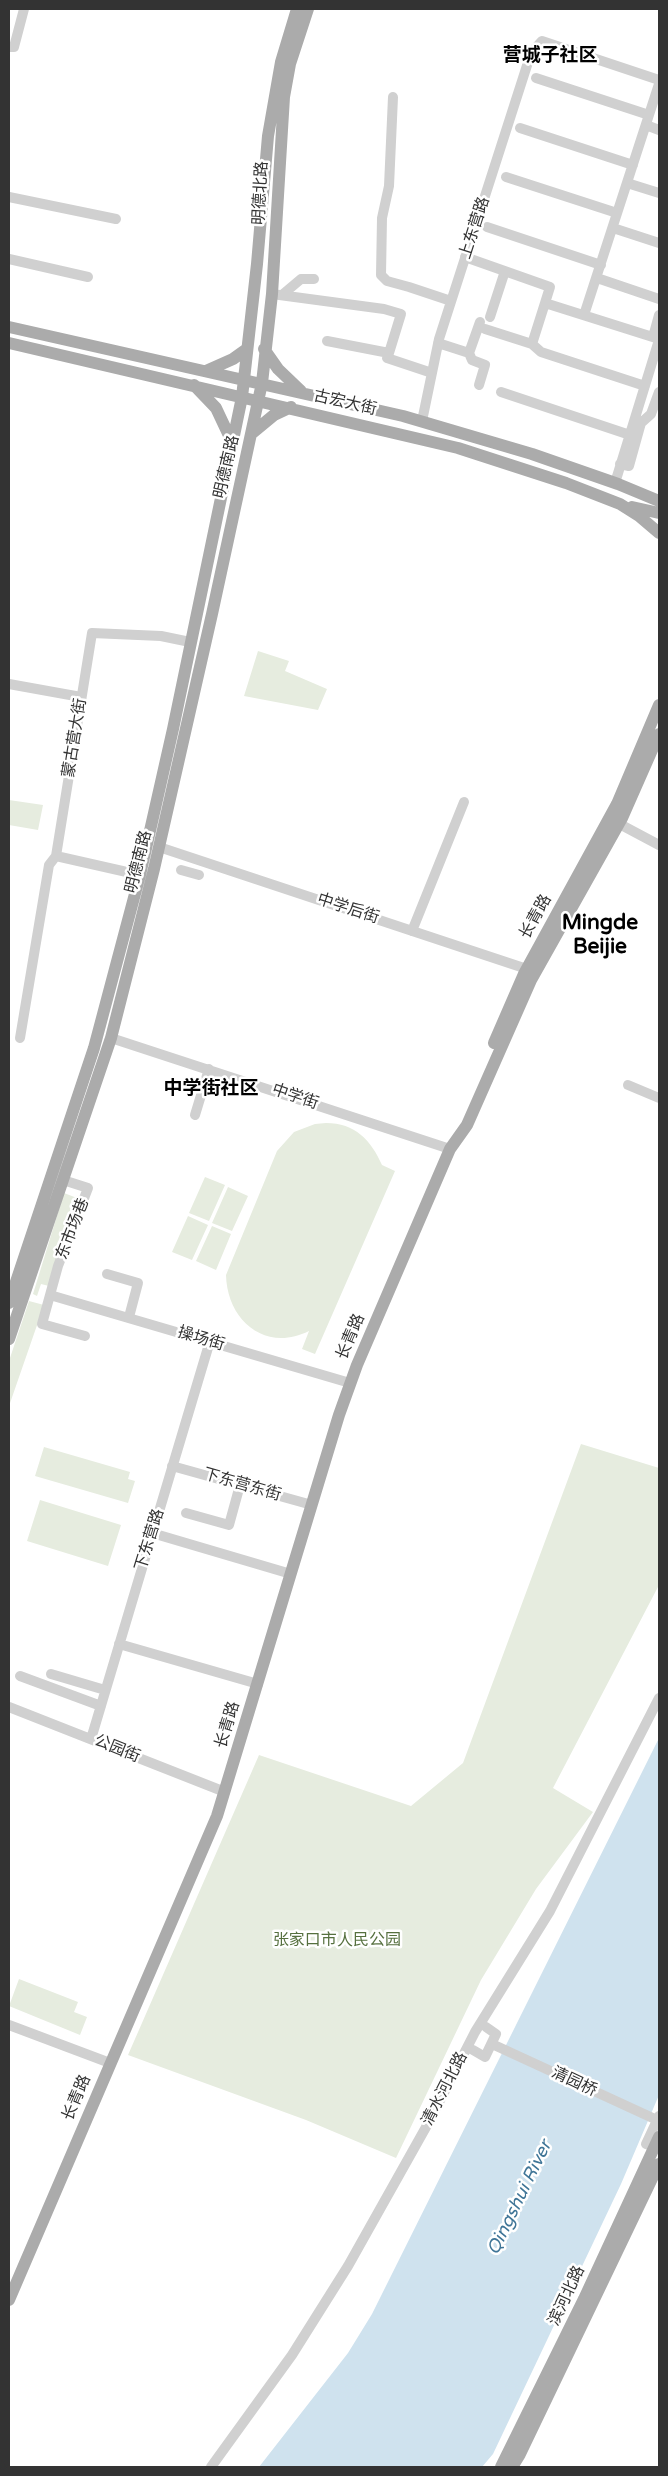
<!DOCTYPE html>
<meta charset="utf-8">
<style>
body{margin:0}
#map{position:relative;width:668px;height:2476px;overflow:hidden;background:#fff;font-family:"Varela Round",sans-serif}
canvas{display:block}
.frame{position:absolute;inset:0;border:10px solid #333;pointer-events:none}
</style>
<div id="map">
<canvas width="668" height="2476"></canvas>
<div class="frame"></div>
</div>
<script>
const g = document.querySelector('canvas').getContext('2d');
g.lineJoin = 'round';
function paint(path, color) {
  g.fillStyle = color;
  g.fill(path, 'evenodd');
}
function stroke(path, color, width, dash) {
  g.strokeStyle = color;
  g.lineWidth = width;
  g.lineCap = dash ? 'butt' : 'round';
  g.setLineDash(dash || []);
  g.stroke(path);
}
function drawText(font, color, halo, rows, align = 'center') {
  g.font = font + ' "Varela Round","Noto Sans SC",sans-serif';
  g.lineWidth = 5;
  g.setLineDash([]);
  g.textBaseline = 'middle';
  g.strokeStyle = halo;
  g.fillStyle = color;
  for (const [text, x, y, turn = 0] of rows) {
    g.save();
    g.translate(x, y);
    g.rotate((+turn || 0) * Math.PI / 180);
    g.textAlign = isNaN(turn) ? turn : align;
    if (halo) g.strokeText(text, 0, 0);
    g.fillText(text, 0, 0);
    g.restore();
  }
}
paint(new Path2D(`
 M258 651 289 661 285 671 327 689 318 710 244 696Z
 M9 800 43 805 38 830 9 825Z
 M326 1123C355 1123 371 1140 382 1165L395 1171 315 1354 302 1349 309 1331C265 1353 227 1320 226 1275L277 1151 294 1132 315 1124Z
 M205 1177 225 1185 209 1221 189 1213Z
 M228 1187 248 1196 232 1231 212 1223Z
 M64 1193 77 1198 49 1286 41 1284 37 1296 33 1294Z
 M188 1216 208 1225 192 1260 172 1252Z
 M212 1226 231 1234 216 1270 196 1261Z
 M29 1301 44 1305 9 1406V1361Z
 M581 1444 659 1468V1585L553 1788 593 1812 536 1889 481 1980 396 2158 306 2120 128 2055 259 1755 411 1806 463 1763Z
 M44 1447 130 1472 128 1479 135 1481 128 1503 35 1476Z
 M40 1500 121 1525 108 1566 27 1541Z
 M19 1979 78 2002 74 2012 87 2017 80 2035 9 2006Z`), '#e6ecdf');
paint(new Path2D(`
 M659 1738V2095L621 2184 493 2454 482 2467H259L348 2353 372 2314Z`), '#cfe2ee');
stroke(new Path2D(`
 M9 47H14L24 9
 M536 78 649 115
 M393 97 389 186 382 218 381 275 387 281 409 287 451 301
 M646 125 659 130
 M520 128 633 165
 M506 177 617 213
 M627 183 659 193
 M9 197 116 219
 M487 227 601 265
 M613 228 659 243
 M465 257 550 287 545 303
 M9 259 88 277
 M597 278 659 299
 M272 294 384 309 401 314 389 353 327 341
 M282 295 301 279H314
 M584 315 659 84
 M490 317 505 271
 M485 329 532 344 541 352 645 386
 M653 337 659 315
 M438 343 469 353
 M532 344 545 303 659 339
 M389 353 387 358 432 373
 M479 385 485 365 472 360 469 353 480 322
 M501 392 630 435
 M422 421 439 339 531 53 542 41 659 80
 M620 464 629 466 641 423 651 414 659 392
 M615 483 659 340
 M9 684 81 697
 M612 820 659 845
 M159 847 533 971
 M181 870 199 875
 M140 875 56 856 92 633 161 636 190 642
 M412 931 464 802
 M20 1038 49 865 56 856
 M111 1038 450 1149
 M628 1085 659 1098
 M195 1115 209 1069
 M63 1180 88 1188 58 1266 42 1324 85 1336
 M107 1274 138 1283 129 1317
 M50 1295 350 1383
 M172 1466 312 1505
 M186 1513 229 1525 240 1485
 M152 1533 291 1574
 M119 1644 258 1684
 M51 1674 105 1690
 M20 1676 101 1706
 M9 1707 225 1792
 M91 1739 210 1341
 M9 2025 110 2063
 M492 2044 657 2120
 M473 2050 485 2057 496 2034 486 2027
 M655 2147 646 2144 659 2116
 M211 2467 292 2355 348 2266 430 2120 475 2032 550 1911 659 1698`), '#d0d0d0', 10);
stroke(new Path2D(`
 M9 327 403 416 532 454 618 484 659 501
 M9 343 458 448 566 483 620 504 639 516 659 533
 M264 349 278 369 301 391
 M206 371 233 359 247 349
 M194 385 216 408 232 442
 M251 434 274 415 291 407
 M632 507 659 513
 M494 1043 524 974 617 804 659 705
 M9 1303 94 1048 140 875 173 729 242 397 257 264 268 136 281 62 297 9
 M9 1339 111 1038 154 869 212 614 262 383 272 294 284 97 290 64 308 9
 M9 2300 217 1816 339 1415 357 1365 450 1149 467 1125 531 980 622 818 659 734
 M501 2467 584 2299 659 2137
 M512 2467 520 2454 659 2164`), '#ababab', 12);
drawText('16px', '#333', '#fff', [
 ["明德北路",261,193,-87],
 ["上东营路",475,228,-72],
 ["古宏大街",345,403,13],
 ["明德南路",227,467,-77],
 ["蒙古营大街",75,738,-81],
 ["明德南路",139,862,-76],
 ["中学后街",348,909,18],
 ["长青路",536,917,-61],
 ["中学街",295,1097,19],
 ["东市场巷",73,1229,-69],
 ["长青路",351,1337,-67],
 ["操场街",201,1339,17],
 ["下东营东街",242,1485,16],
 ["下东营路",150,1540,-73],
 ["长青路",228,1725,-73],
 ["公园街",117,1749,22],
 ["清园桥",574,2082,25],
 ["清水河北路",445,2089,-63],
 ["长青路",77,2098,-67],
 ["滨河北路",567,2296,-65]
]);
drawText('16px', '#56703f', '#fff', [
 ["张家口市人民公园",337,1941]
]);
drawText('italic 18px', '#3f7597', '#fff', [
 ["Qingshui River",520,2198,-64]
]);
drawText('bold 19px', '#000', '#fff', [
 ["营城子社区",550,56],
 ["中学街社区",211,1089]
]);
drawText('bold 21px', '#000', '#fff', [
 ["Mingde",600,923],
 ["Beijie",600,947]
]);
</script>
